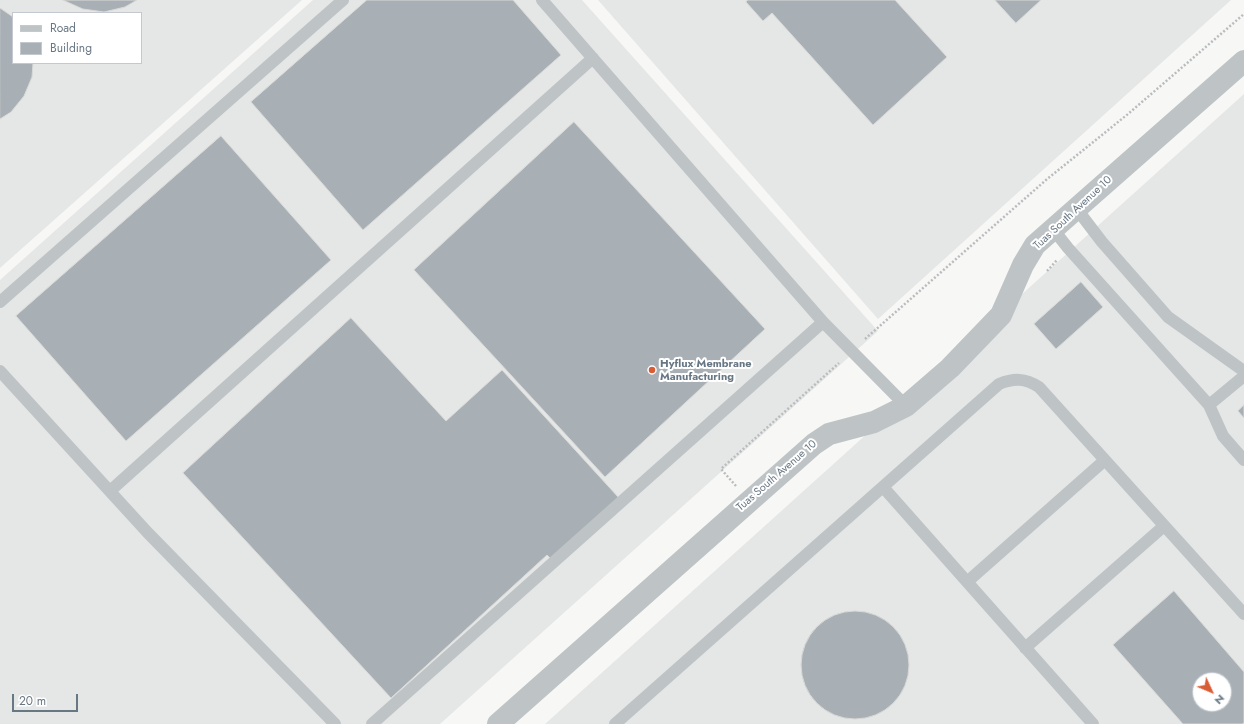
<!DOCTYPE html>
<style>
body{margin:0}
#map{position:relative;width:1244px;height:724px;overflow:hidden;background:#f7f7f5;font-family:Jost,sans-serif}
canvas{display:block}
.legend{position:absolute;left:12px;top:12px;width:130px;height:52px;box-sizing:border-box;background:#fff;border:1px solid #c3c9ce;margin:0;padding:5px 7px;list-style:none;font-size:12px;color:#687784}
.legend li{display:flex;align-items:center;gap:8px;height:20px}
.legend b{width:20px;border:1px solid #c3c9ce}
.north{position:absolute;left:1192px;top:672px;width:40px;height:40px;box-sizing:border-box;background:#fff;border:1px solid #c3c9ce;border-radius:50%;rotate:134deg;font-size:11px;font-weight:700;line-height:16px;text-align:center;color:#687784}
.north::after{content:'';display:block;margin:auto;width:14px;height:18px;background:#d85c34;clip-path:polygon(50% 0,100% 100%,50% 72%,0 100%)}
.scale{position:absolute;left:12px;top:694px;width:66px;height:18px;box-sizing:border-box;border:2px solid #687784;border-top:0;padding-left:5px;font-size:12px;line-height:14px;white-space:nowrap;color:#687784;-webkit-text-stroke:3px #fff;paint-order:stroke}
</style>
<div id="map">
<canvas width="1244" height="724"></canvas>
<ul class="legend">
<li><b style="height:5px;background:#bec3c6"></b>Road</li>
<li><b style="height:11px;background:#a8b0b5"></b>Building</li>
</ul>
<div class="north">N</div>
<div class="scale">20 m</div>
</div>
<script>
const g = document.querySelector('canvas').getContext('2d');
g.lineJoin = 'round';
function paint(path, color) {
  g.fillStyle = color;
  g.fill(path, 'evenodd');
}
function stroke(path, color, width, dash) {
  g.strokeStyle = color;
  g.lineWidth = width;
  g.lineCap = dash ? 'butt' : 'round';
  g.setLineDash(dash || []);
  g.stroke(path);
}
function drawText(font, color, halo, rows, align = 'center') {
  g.font = font + ' Jost,sans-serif';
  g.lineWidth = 4;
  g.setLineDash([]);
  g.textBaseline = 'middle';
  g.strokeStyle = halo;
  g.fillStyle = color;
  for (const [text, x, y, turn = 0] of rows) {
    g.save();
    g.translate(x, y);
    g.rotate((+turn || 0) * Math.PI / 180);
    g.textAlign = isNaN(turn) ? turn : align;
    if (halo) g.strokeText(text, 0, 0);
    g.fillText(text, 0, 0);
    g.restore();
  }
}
paint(new Path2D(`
 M0 0H302L0 268ZM13 13H141V63H13Z
 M313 0H582L878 331 440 724H0V280Z
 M598 0H1231L878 319Z
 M1244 94V724H545ZM1200 680H1224V704H1200Z`), '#e5e6e6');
const building = new Path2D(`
 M63 0H137L125 7 104 12 83 9Z
 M367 0H513L561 55 363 230 251 102Z
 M748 0H895L947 57 873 125 772 13 763 21 746 2Z
 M995 0H1041L1016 23Z
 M0 8 13 17V63H33L32 77 24 96 11 112 0 119Z
 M574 122 765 329 605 477 414 270Z
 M221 136 331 260 126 441 16 316Z
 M1081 282 1103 307 1056 349 1034 324Z
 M351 318 446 421 502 370 619 498 552 560 547 555 391 698 183 473Z
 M1244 405V418L1238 411Z
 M1174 591 1244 672V723L1242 724H1183L1113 645ZM1200 680H1224V704H1200Z
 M801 665a54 54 0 1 1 108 0a54 54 0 1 1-108 0Z`);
paint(building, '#a8b0b5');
stroke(building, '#d9d9d7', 1);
stroke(new Path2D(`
 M1047 271 1057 260
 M865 339 1046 180 1128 114 1244 14
 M736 486 721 469 839 363`), '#b9bcbe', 2.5, [2, 2]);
stroke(new Path2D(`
 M542 0 823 322 906 406
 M1076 208 1102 242 1168 317 1244 371
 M1053 229 1068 248 1209 405 1223 436 1244 460
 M0 302 343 0
 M0 371 148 533 335 724
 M1209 405 1244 376
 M883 487 1093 724
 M110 491 593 58
 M967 582 1105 460
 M1025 648 1164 526
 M372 724 823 322
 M615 724 999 384C1014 378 1025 378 1039 387L1244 614`), '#bec3c6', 12);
stroke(new Path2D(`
 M498 724 814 444 829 434 874 422 906 406 950 368 1001 315 1023 265 1035 245 1244 61`), '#bec3c6', 22);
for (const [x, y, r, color] of [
 [652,370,4,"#d85c34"]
]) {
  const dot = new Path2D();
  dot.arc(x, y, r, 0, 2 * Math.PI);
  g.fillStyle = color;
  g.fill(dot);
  stroke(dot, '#fff', 1.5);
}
drawText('11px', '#687784', '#fff', [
 ["Tuas South Avenue 10",1073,213,-43],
 ["Tuas South Avenue 10",777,476,-41]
]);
drawText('bold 11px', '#687784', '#fff', [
 ["Hyflux Membrane",660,364],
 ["Manufacturing",660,377]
], 'left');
</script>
